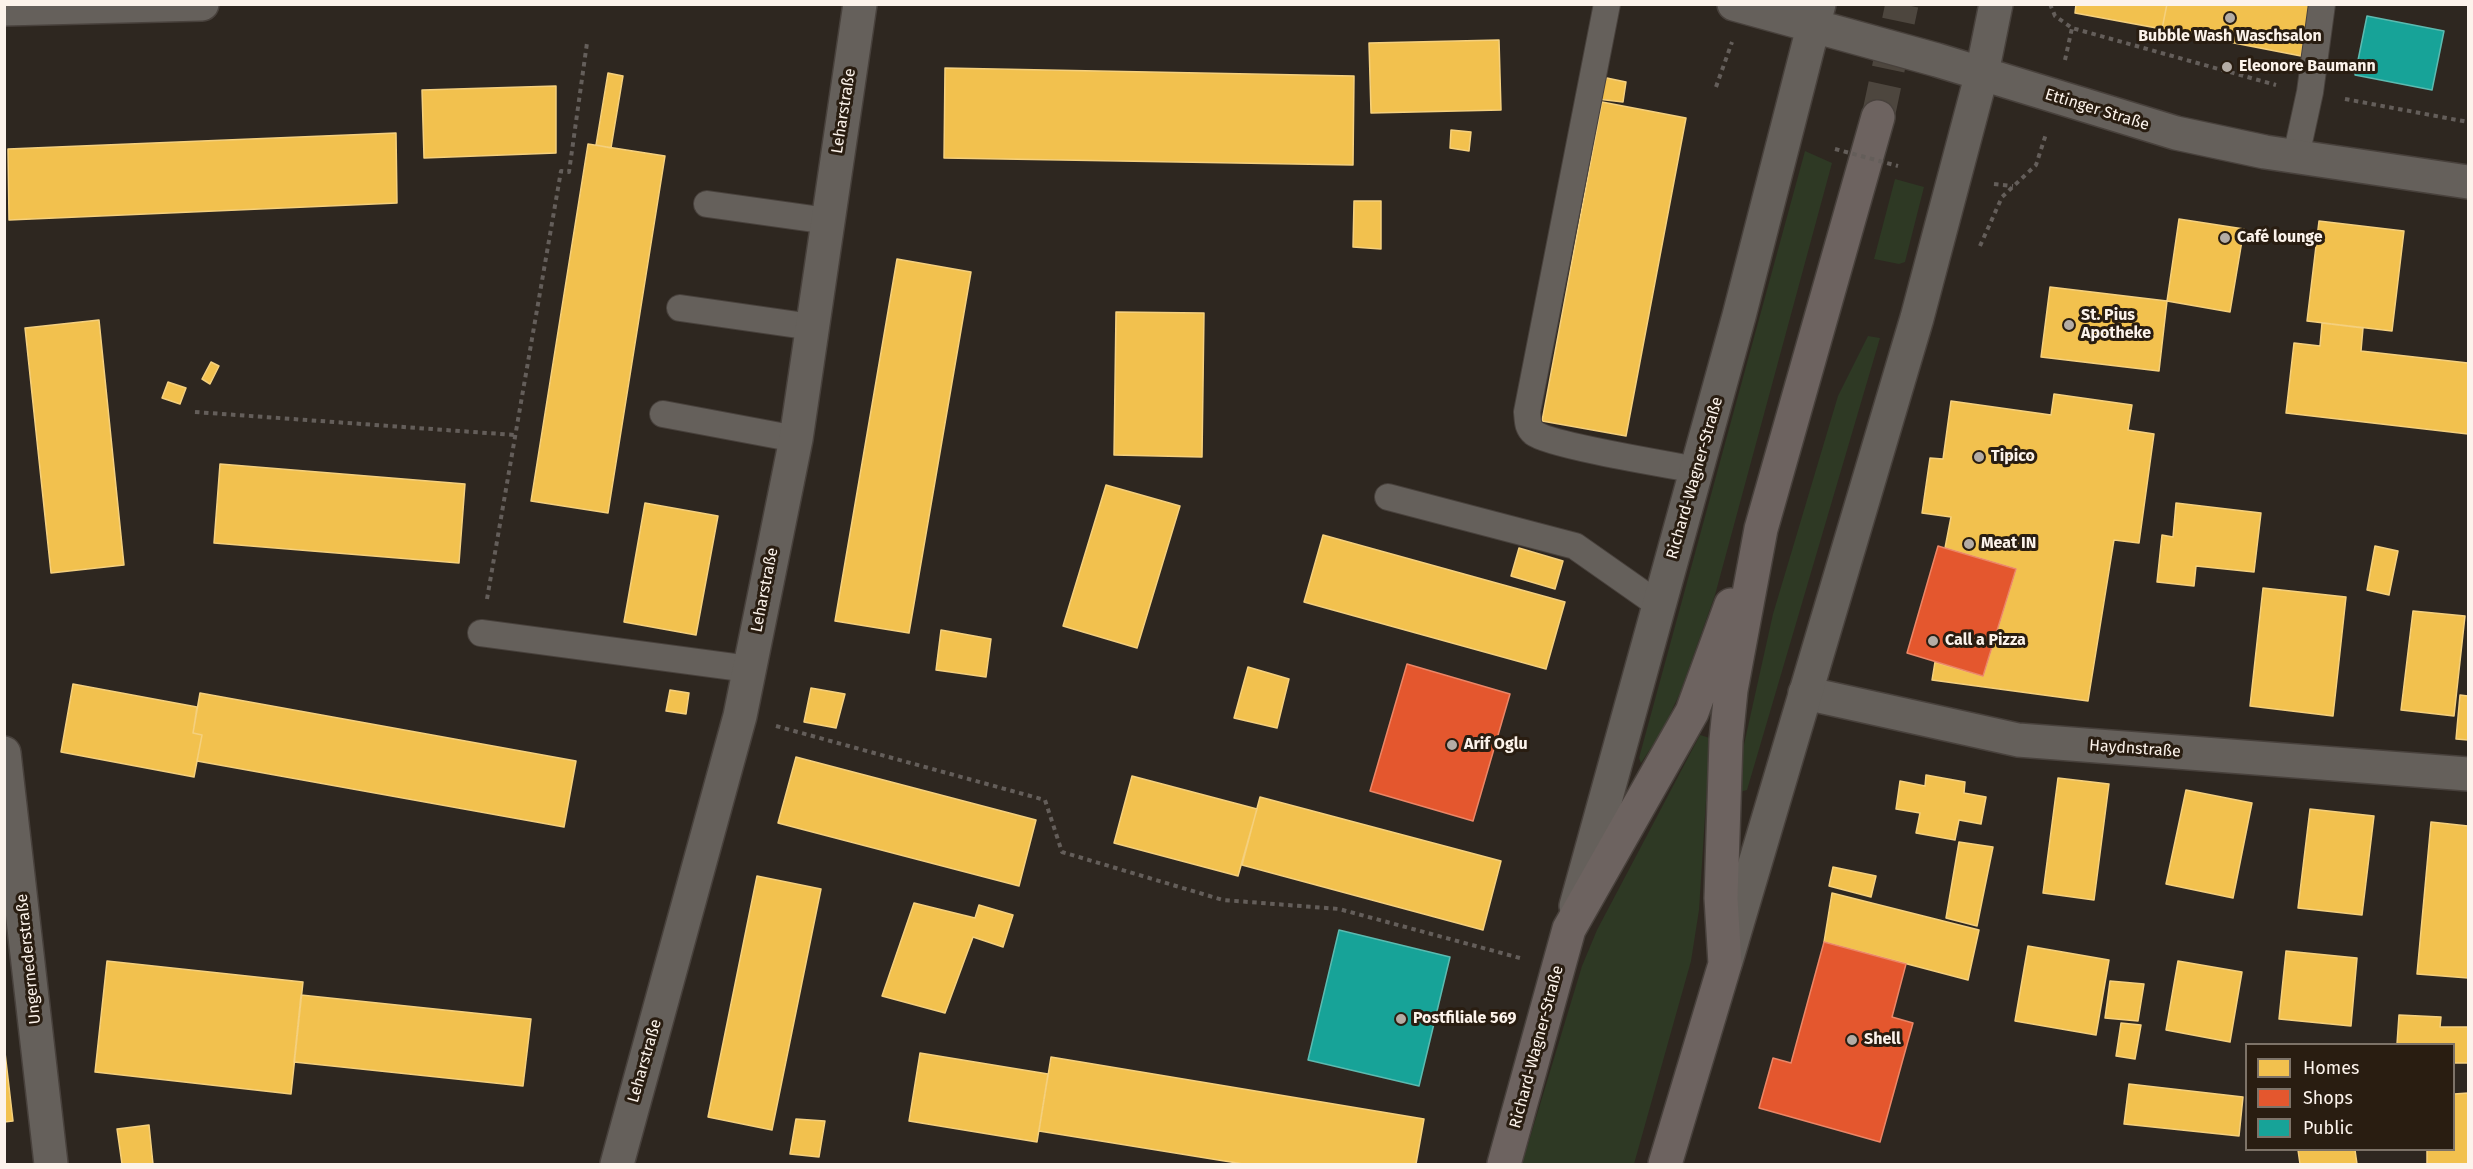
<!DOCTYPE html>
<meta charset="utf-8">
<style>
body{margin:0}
#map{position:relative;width:2473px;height:1169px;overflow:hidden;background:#2e2720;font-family:"Fira Sans",sans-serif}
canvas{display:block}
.frame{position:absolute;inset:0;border:6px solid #fcf3eb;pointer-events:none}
.legend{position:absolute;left:2245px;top:1043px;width:210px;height:108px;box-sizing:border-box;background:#291d11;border:2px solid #7d7368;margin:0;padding:8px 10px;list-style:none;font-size:18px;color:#fcf3eb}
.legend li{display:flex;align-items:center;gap:12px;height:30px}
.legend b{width:30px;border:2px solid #7d7368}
</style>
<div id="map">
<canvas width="2473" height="1169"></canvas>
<div class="frame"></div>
<ul class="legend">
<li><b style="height:16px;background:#f2c14e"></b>Homes</li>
<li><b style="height:16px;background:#e4572e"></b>Shops</li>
<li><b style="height:16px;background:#17a398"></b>Public</li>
</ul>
</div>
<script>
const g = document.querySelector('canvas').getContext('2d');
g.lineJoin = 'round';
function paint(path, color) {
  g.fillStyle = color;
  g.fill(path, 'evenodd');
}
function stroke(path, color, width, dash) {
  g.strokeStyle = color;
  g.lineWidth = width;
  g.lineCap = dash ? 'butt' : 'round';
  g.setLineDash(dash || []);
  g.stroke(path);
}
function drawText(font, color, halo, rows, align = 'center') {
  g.font = font + ' "Fira Sans",sans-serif';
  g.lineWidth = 6;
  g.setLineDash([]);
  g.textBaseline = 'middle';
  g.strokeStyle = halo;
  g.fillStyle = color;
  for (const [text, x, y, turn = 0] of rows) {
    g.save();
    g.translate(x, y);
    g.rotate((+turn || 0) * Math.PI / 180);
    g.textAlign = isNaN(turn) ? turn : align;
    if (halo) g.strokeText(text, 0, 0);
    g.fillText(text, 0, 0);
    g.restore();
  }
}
paint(new Path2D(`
 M1805 151 1832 163 1715 595 1680 693 1662 731 1641 763 1639 758Z
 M1895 179 1924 187 1905 262 1899 264 1874 259Z
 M1868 336 1880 338 1747 790 1740 792 1741 758 1773 614 1838 396Z
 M1700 735 1710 738 1699 910 1691 961 1634 1164H1522L1582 966 1597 930Z`), '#2e3924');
const homes = new Path2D(`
 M2076 4H2167L2162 29 2075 13Z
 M2167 4H2310L2301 56 2162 29Z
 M1499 40 1501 110 1371 113 1369 43Z
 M945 68 1354 76 1353 165 944 158Z
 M608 73 623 76 611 148 596 145Z
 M1602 77 1626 82 1623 102 1597 99Z
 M556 86V153L424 158 422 90Z
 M1602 102 1686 118 1626 436 1542 421Z
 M1451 130 1471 132 1469 151 1450 148Z
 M396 133 397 203 9 220 8 149Z
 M588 144 665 156 608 513 531 501Z
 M1354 201H1381V249L1353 247Z
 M2179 219 2244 229 2230 312 2167 301Z
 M2319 221 2404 231 2392 331 2307 321Z
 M897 259 971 272 909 633 835 621Z
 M2050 287 2167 301 2159 371 2041 357Z
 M1116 312 1204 313 1202 457 1114 455Z
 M99 320 124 565 51 573 25 328Z
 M2322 323 2363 328 2361 351 2468 363V434L2286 413 2294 343 2320 346Z
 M211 362 219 366 210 384 202 379Z
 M168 382 186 388 180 404 162 398Z
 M2054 394 2132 405 2128 430 2154 434 2139 543 2114 540 2088 701 1932 680 1935 662 1983 676 2016 569 1945 548 1951 517 1922 513 1930 458 1943 459 1951 401 2051 415Z
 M220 464 465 484 459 563 214 543Z
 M1106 485 1180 506 1137 648 1063 626Z
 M645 503 718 516 696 635 624 622Z
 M2176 503 2261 513 2254 572 2196 566 2194 586 2157 582 2162 535 2173 537Z
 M1323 535 1565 602 1546 669 1304 602Z
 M2375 546 2398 551 2389 595 2367 590Z
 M1519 548 1563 561 1555 589 1511 576Z
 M2263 588 2346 597 2333 716 2250 706Z
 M2413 611 2465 616 2454 716 2401 710Z
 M941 630 991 639 986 677 936 670Z
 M1248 667 1289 679 1277 728 1234 718Z
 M73 684 197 707 193 733 202 735 194 777 61 752Z
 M811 688 845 694 836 728 804 722Z
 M670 690 689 693 686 714 666 711Z
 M200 693 576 761 564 827 197 761 202 735 193 733Z
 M2460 695 2468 696V740L2456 739Z
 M796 757 1036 820 1019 886 778 823Z
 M1926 775 1965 782 1964 793 1986 797 1981 824 1959 820 1955 840 1916 833 1920 813 1896 809 1900 781 1925 786Z
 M1132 776 1257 809 1238 876 1114 843Z
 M2058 778 2109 784 2094 900 2043 893Z
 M2186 790 2252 803 2233 898 2166 884Z
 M1260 797 1501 861 1483 930 1242 865Z
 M2310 809 2374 816 2362 915 2298 908Z
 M2431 822 2468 826V978L2417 974Z
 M1959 842 1993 847 1977 926 1946 918Z
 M1833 867 1876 876 1871 897 1829 886Z
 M757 876 821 889 772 1130 708 1117Z
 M1832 893 1979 930 1968 980 1824 942Z
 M914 903 975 918 979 905 1013 915 1003 947 973 937 945 1013 882 996Z
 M2028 946 2109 960 2096 1035 2015 1021Z
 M2286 951 2357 958 2351 1026 2279 1019Z
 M107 961 303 982 291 1094 95 1072Z
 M2178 961 2242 972 2230 1042 2166 1030Z
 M2110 981 2144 984 2138 1021 2105 1018Z
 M301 995 531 1019 523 1086 294 1062Z
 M2399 1015 2441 1017 2440 1027H2468V1063H2454V1044H2397Z
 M2121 1023 2141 1025 2135 1059 2116 1056Z
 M4 1044 13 1121 4 1122Z
 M920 1053 1048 1074 1037 1142 909 1121Z
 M1051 1057 1424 1119 1416 1164H1243L1039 1131Z
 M2129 1084 2243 1097 2239 1136 2124 1124Z
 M2468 1093V1164H2427V1150H2454V1094Z
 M796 1119 825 1121 819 1157 790 1154Z
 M149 1125 153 1164H122L117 1129Z
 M2298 1150H2355L2357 1164H2300Z`);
paint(homes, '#f2c14e');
stroke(homes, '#f5d07d', 1.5);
const shops = new Path2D(`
 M1938 546 2016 569 1983 676 1907 653Z
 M1407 664 1510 694 1473 821 1370 791Z
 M1824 942 1906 964 1892 1017 1913 1023 1880 1142 1759 1108 1773 1058 1791 1063Z`);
paint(shops, '#e4572e');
stroke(shops, '#eb8667', 1.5);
const public = new Path2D(`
 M2367 16 2444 31 2432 90 2355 75Z
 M1339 930 1450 957 1419 1086 1308 1060Z`);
paint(public, '#17a398');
stroke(public, '#5cbbb1', 1.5);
stroke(new Path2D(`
 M1878 117 1902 4`), '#4d463e', 33, [33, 16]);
const service = new Path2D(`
 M1607 4 1527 412C1528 421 1527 427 1534 433 1549 445 1670 465 1697 470
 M2296 156 2310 92 2322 4
 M707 204 828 221
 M680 308 812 327
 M663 414 796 439
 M1388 497 1575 546 1659 605
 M481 633 749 669`);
const minor = new Path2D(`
 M1805 693 2018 740 2468 774
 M4 753 51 1164
 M617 1164 740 716 796 439 860 4`);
const secondary = new Path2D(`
 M1734 4 1937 60 2176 133 2265 152 2468 182
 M4 9 202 4
 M1576 906 1739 316 1819 4
 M1726 961 1917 318 1982 73 1996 4`);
const primary = new Path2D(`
 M1504 1164 1569 929 1692 712 1731 605
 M1665 1164 1725 964 1721 898 1726 740 1731 690 1761 529 1878 117`);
stroke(service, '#48413c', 28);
stroke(minor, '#48413c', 36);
stroke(secondary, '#48413c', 36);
stroke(primary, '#48413c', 36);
stroke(new Path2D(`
 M2050 4 2055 16 2072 28 2276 85
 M2065 60 2072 28
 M1716 87 1732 42
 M2345 99 2468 122
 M1994 184 2013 186
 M1980 246 2002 197 2036 165 2046 134
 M195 412 515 435
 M487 599 561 171 569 172 587 43
 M776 726 1045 800 1062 852 1223 900 1339 909 1520 958`), '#645e5a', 4, [4.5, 4.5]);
stroke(service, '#65605b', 26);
stroke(minor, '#65605b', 33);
stroke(secondary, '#65605b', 33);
stroke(primary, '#6d6360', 33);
stroke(new Path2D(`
 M1835 149 1898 166`), '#645e5a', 4, [4.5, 4.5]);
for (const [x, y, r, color] of [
 [2230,18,6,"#b4aca4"],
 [2227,67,6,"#b4aca4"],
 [2225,238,6,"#b4aca4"],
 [2069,325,6,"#b4aca4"],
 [1979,457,6,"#b4aca4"],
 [1969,544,6,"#b4aca4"],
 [1933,641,6,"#b4aca4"],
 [1452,745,6,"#b4aca4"],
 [1401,1019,6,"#b4aca4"],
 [1852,1040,6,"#b4aca4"]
]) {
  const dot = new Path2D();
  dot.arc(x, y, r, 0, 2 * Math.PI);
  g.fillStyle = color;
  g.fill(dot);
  stroke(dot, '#291d11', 2);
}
drawText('bold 16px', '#fcf3eb', '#291d11', [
 ["Bubble Wash Waschsalon",2230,37,"center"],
 ["Eleonore Baumann",2239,67],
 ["Café lounge",2237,238],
 ["St. Pius",2081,316],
 ["Apotheke",2081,334],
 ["Tipico",1991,457],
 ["Meat IN",1981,544],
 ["Call a Pizza",1945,641],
 ["Arif Oglu",1464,745],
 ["Postfiliale 569",1413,1019],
 ["Shell",1864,1040]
], 'left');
drawText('16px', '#fcf3eb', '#291d11', [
 ["Ettinger Straße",2097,110,17],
 ["Leharstraße",844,111,-81],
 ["Richard-Wagner-Straße",1695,478,-74],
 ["Leharstraße",765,590,-79],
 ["Haydnstraße",2135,749,4],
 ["Ungernederstraße",29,959,-96],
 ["Richard-Wagner-Straße",1537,1047,-75],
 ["Leharstraße",645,1061,-74]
]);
</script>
